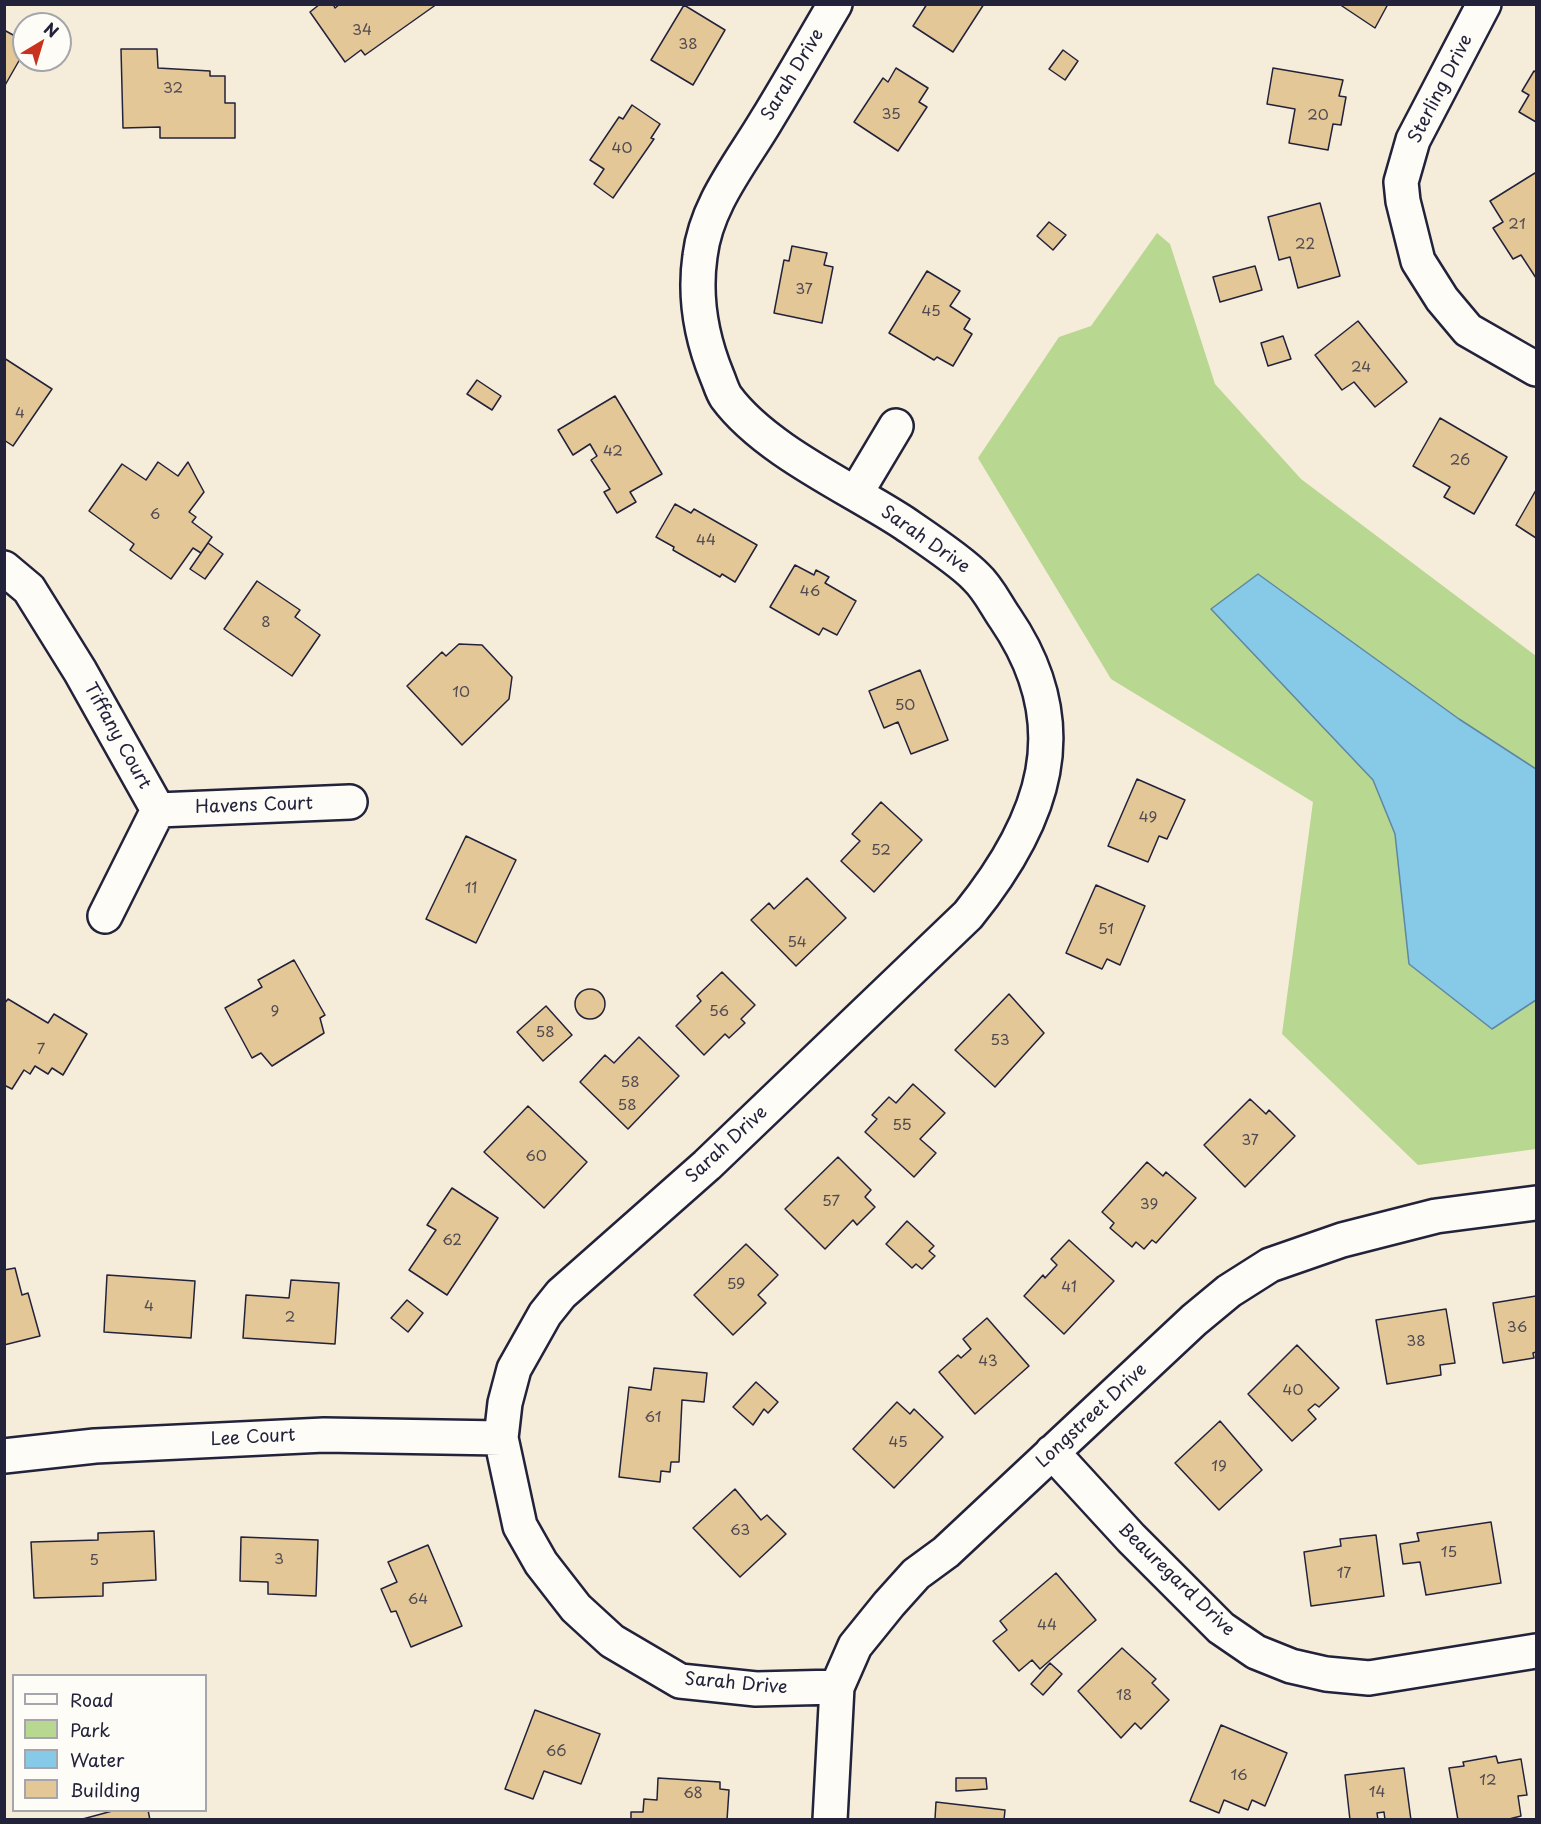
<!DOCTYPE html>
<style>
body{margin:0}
#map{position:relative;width:1541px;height:1824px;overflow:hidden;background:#f5ecda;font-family:"Playpen Sans",sans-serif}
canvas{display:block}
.frame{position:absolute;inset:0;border:6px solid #22223b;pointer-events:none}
.legend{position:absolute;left:12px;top:1674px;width:195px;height:138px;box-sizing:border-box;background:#fdfcf7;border:2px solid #a5a5ac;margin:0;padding:8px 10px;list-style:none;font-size:18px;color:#22223b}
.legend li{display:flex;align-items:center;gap:12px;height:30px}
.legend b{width:30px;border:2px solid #a5a5ac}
.north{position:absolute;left:12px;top:12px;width:60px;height:60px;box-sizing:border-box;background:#fdfcf7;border:2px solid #a5a5ac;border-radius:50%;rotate:38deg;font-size:16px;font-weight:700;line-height:24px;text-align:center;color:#22223b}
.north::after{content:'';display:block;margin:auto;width:21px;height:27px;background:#c8321e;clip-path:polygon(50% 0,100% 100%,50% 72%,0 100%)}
</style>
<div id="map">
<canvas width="1541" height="1824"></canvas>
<div class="frame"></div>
<ul class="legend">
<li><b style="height:8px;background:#fdfcf7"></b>Road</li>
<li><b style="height:16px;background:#b8d790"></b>Park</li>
<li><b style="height:16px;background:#86cae7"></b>Water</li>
<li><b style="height:16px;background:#e3c797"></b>Building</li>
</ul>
<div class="north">N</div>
</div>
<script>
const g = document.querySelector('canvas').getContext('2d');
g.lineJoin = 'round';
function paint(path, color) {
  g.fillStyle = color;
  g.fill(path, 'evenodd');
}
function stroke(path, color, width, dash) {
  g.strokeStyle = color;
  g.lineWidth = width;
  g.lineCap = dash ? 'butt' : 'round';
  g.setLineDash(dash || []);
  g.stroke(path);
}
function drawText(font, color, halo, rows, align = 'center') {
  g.font = font + ' "Playpen Sans",sans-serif';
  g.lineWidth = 4.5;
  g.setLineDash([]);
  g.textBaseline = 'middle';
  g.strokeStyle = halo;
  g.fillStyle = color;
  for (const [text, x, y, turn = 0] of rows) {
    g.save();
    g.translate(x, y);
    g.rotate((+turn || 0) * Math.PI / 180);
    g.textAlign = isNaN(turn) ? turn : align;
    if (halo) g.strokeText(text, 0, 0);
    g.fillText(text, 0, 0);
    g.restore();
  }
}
paint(new Path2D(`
 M1157 233 1170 244 1215 384 1301 479 1536 656V769L1459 719 1259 574 1212 609 1373 780 1395 834 1409 964 1492 1028 1536 1000V1149L1418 1165 1282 1034 1313 802 1111 679 978 458 1059 337 1091 326Z`), '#b8d790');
const water = new Path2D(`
 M1258 574 1459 719 1536 769V1000L1492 1029 1409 964 1395 834 1373 780 1211 609Z`);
paint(water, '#86cae7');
stroke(water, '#5e87a2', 1.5);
const building = new Path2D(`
 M320 4H333L335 8 340 4H437L365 55 361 50 345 62 310 12Z
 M927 4H984L953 52 913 26Z
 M1339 4H1388L1375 28Z
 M684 5 725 30 693 85 651 60Z
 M4 30 24 41V52L4 87Z
 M121 49H157L158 68 210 71V76H225V103H235V138H160V127L123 128Z
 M1063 50 1078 61 1065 80 1049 69Z
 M896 68 928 88 919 102 927 107 898 151 854 122 883 78 888 82Z
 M1273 68 1343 80 1339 96 1346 97 1341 125 1333 124 1328 150 1289 143 1295 109 1267 104Z
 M1534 71 1536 72V122L1519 112 1529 95 1522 91Z
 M632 105 660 124 651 138 654 139 613 198 594 184 604 169 590 160 619 117 623 119Z
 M1535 173 1536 175V278L1521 255 1513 259 1493 228 1503 222 1490 201Z
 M1320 203 1340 276 1298 288 1290 257 1279 260 1268 217Z
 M1049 222 1066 235 1053 250 1037 236Z
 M792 246 827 253 824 265 833 267 822 323 774 313 784 260 789 261Z
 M1255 266 1262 290 1220 302 1213 277Z
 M927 271 960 291 950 306 970 319 964 329 972 334 953 366 937 357 934 360 889 333Z
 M1358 321 1407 382 1375 407 1354 382 1342 390 1315 355Z
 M1283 336 1291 359 1268 366 1261 343Z
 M4 358 52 389 13 446 4 440Z
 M477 380 501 396 492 410 467 394Z
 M615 396 662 474 630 492 636 502 617 513 604 492 610 489 591 460 597 456 590 444 573 455 558 430Z
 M1440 418 1507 457 1474 514 1444 497 1450 487 1413 466Z
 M158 462 178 476 188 462 204 492 189 512 196 517 192 522 212 537 201 553 193 548 171 579 130 550 134 544 89 511 122 464 146 480Z
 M1536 490V538L1516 525Z
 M675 504 691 513 694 509 757 545 735 582 722 574 720 577 673 550 674 547 656 537Z
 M208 543 223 554 205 579 190 569Z
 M795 565 814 575 816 570 829 577 825 583 856 601 837 635 823 628 819 635 770 607Z
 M257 581 300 610 295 617 320 635 292 676 224 629Z
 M459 644 482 645 512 677 509 699 462 745 407 686 442 652 446 656Z
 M920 670 948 740 911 754 898 722 884 728 869 691Z
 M1137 779 1185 800 1167 839 1159 836 1148 862 1108 846Z
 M881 802 922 840 874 892 841 861 860 841 852 834Z
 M466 836 516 860 476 943 426 919Z
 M807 878 846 918 796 966 751 920 769 903 774 909Z
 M1096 885 1145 906 1120 965 1107 959 1102 969 1066 953Z
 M294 960 325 1015 320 1018 324 1033 272 1066 261 1053 252 1058 225 1008 262 987 258 980Z
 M722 972 755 1005 741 1019 745 1023 729 1038 725 1034 704 1055 676 1026 701 1001 697 996Z
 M575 1004a15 15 0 1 1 30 0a15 15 0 1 1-30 0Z
 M1009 994 1044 1033 995 1087 955 1050Z
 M8 999 48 1023 54 1014 87 1034 63 1075 52 1068 48 1074 35 1066 30 1074 24 1070 12 1089 4 1085V1004Z
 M546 1006 572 1035 543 1061 517 1032Z
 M639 1037 679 1076 628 1129 580 1082 605 1055 614 1063Z
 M913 1084 945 1113 920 1139 936 1153 914 1177 865 1132 877 1119 872 1115 889 1097 896 1103Z
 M1250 1099 1266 1114 1269 1110 1295 1136 1245 1187 1204 1145Z
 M528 1106 587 1162 544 1208 484 1152Z
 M838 1157 871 1190 865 1197 875 1207 857 1225 853 1220 825 1249 785 1209Z
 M1147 1162 1163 1176 1166 1172 1196 1198 1156 1243 1152 1240 1144 1249 1136 1242 1132 1247 1110 1228 1114 1223 1102 1212Z
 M452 1188 498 1218 447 1295 409 1270 436 1230 427 1225Z
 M907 1221 934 1246 929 1251 935 1256 922 1269 916 1264 912 1268 886 1244Z
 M1069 1240 1114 1281 1064 1334 1024 1296 1043 1275 1045 1278 1057 1265 1051 1259Z
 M746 1244 778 1275 758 1295 766 1303 733 1335 694 1295Z
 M15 1268 22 1295 28 1293 40 1336 4 1345V1270Z
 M107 1275 195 1281 191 1338 104 1332Z
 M291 1280 339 1283 335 1344 243 1338 246 1295 289 1298Z
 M1536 1296V1352L1533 1353 1534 1358 1503 1363 1493 1303Z
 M407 1300 423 1313 408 1332 391 1318Z
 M1446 1309 1455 1363 1440 1365 1441 1375 1387 1384 1376 1320Z
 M987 1318 1029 1366 975 1414 939 1372 958 1355 961 1358 971 1349 963 1339Z
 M1297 1345 1339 1388 1319 1407 1315 1404 1308 1410 1316 1419 1292 1441 1248 1394Z
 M654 1368 707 1373 704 1402 682 1400 679 1462H671L670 1472 661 1471 660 1482 619 1477 629 1387 651 1390Z
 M756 1382 778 1402 768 1413 764 1409 753 1425 733 1407Z
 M897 1402 910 1414 914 1409 943 1437 894 1488 853 1449Z
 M1220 1421 1262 1470 1219 1510 1175 1463Z
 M735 1489 761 1520 767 1515 786 1534 740 1577 693 1528Z
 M1491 1522 1501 1583 1426 1595 1420 1562 1403 1564 1400 1544 1419 1541 1417 1533Z
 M154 1531 156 1580 103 1583V1596L34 1598 31 1542 98 1540V1533Z
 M1376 1535 1384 1596 1311 1606 1304 1552 1341 1546 1340 1539Z
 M241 1537 318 1540 316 1596 268 1594V1582L240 1581Z
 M428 1545 462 1626 411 1647 396 1611 391 1612 381 1589 397 1582 388 1562Z
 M1056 1573 1096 1620 1040 1669 1032 1660 1019 1671 993 1641 1007 1630 1000 1621Z
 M1122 1648 1156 1679 1152 1683 1169 1700 1141 1729 1135 1723 1121 1738 1078 1691Z
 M1050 1663 1062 1674 1043 1695 1031 1684Z
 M535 1710 600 1734 581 1784 544 1771 533 1799 505 1789Z
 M1221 1725 1287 1753 1265 1806 1252 1800 1248 1810 1224 1800 1219 1813 1190 1801Z
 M1496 1756 1498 1763 1521 1759 1527 1795 1518 1796 1521 1816 1505 1820H1458L1449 1768 1464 1766 1463 1762Z
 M1404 1768 1411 1820H1385L1384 1812 1377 1813 1378 1820H1350L1345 1775Z
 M658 1778 720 1782V1789L729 1790 727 1820H631V1812H643L644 1799 657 1800Z
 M956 1778H986L987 1789 956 1791Z
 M936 1802 1005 1810 1004 1820H931L935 1819Z
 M116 1810H148L150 1820H79Z`);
paint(building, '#e3c797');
stroke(building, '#22223b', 1.5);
const minor = new Path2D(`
 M835 4C812 43 790 82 766 121 741 163 706 205 700 256 694 298 701 337 717 376 720 383 722 391 726 397 765 450 849 487 904 523 923 536 961 561 976 577 988 588 996 605 1005 618 1079 726 1044 821 968 915L707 1165 561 1294 545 1314 514 1369 505 1403 501 1438 520 1526 541 1563 576 1608 612 1641 680 1681 756 1689 837 1687
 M1484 4 1413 140 1401 182 1403 201 1418 261 1442 299 1468 330 1536 369
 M856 493 896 426
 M4 568 29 589 80 671 158 810 105 916
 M158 810 350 802
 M1052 1452 1131 1538 1221 1628 1256 1652 1291 1666 1326 1674 1369 1678 1536 1651
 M4 1456 95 1446 324 1435 501 1438
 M830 1820 837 1687 855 1646 889 1604 916 1574 946 1552 1194 1320 1229 1291 1270 1265 1342 1240 1436 1216 1536 1203`);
stroke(minor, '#22223b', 38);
stroke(minor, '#fdfcf7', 33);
drawText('15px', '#524b52', null, [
 ["34",362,31],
 ["38",688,45],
 ["32",173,89],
 ["35",891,115],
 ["20",1318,116],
 ["40",622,149],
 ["21",1517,225],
 ["22",1305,245],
 ["37",804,290],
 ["45",931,312],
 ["24",1361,368],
 ["4",20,414],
 ["42",613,452],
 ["26",1460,461],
 ["6",155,515],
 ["44",706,541],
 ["46",810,592],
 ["8",266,623],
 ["10",461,693],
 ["50",905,706],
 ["49",1148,818],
 ["52",881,851],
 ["11",471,889],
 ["51",1106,930],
 ["54",797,943],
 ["9",275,1012],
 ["56",719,1012],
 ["58",545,1033],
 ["53",1000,1041],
 ["7",41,1050],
 ["58",630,1083],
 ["58",627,1106],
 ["55",902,1126],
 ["37",1250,1141],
 ["60",536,1157],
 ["57",831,1202],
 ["39",1149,1205],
 ["62",452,1241],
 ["59",736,1285],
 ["41",1069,1288],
 ["4",149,1307],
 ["2",290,1318],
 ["36",1517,1328],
 ["38",1416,1342],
 ["43",988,1362],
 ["40",1293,1391],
 ["61",653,1418],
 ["45",898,1443],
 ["19",1219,1467],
 ["63",740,1531],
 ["15",1449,1553],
 ["3",279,1560],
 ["5",94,1561],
 ["17",1344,1574],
 ["64",418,1600],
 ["44",1047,1626],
 ["18",1124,1696],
 ["66",556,1752],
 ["16",1239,1776],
 ["12",1488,1781],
 ["14",1377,1793],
 ["68",693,1794]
]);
drawText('18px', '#22223b', '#fdfcf7', [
 ["Sarah Drive",793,75,-59],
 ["Sterling Drive",1441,89,-63],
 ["Sarah Drive",925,540,35],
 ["Tiffany Court",117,736,61],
 ["Havens Court",254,806,-2],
 ["Sarah Drive",727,1145,-43],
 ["Longstreet Drive",1092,1416,-43],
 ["Lee Court",253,1438,-3],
 ["Beauregard Drive",1176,1580,44],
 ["Sarah Drive",736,1684,5]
]);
</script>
